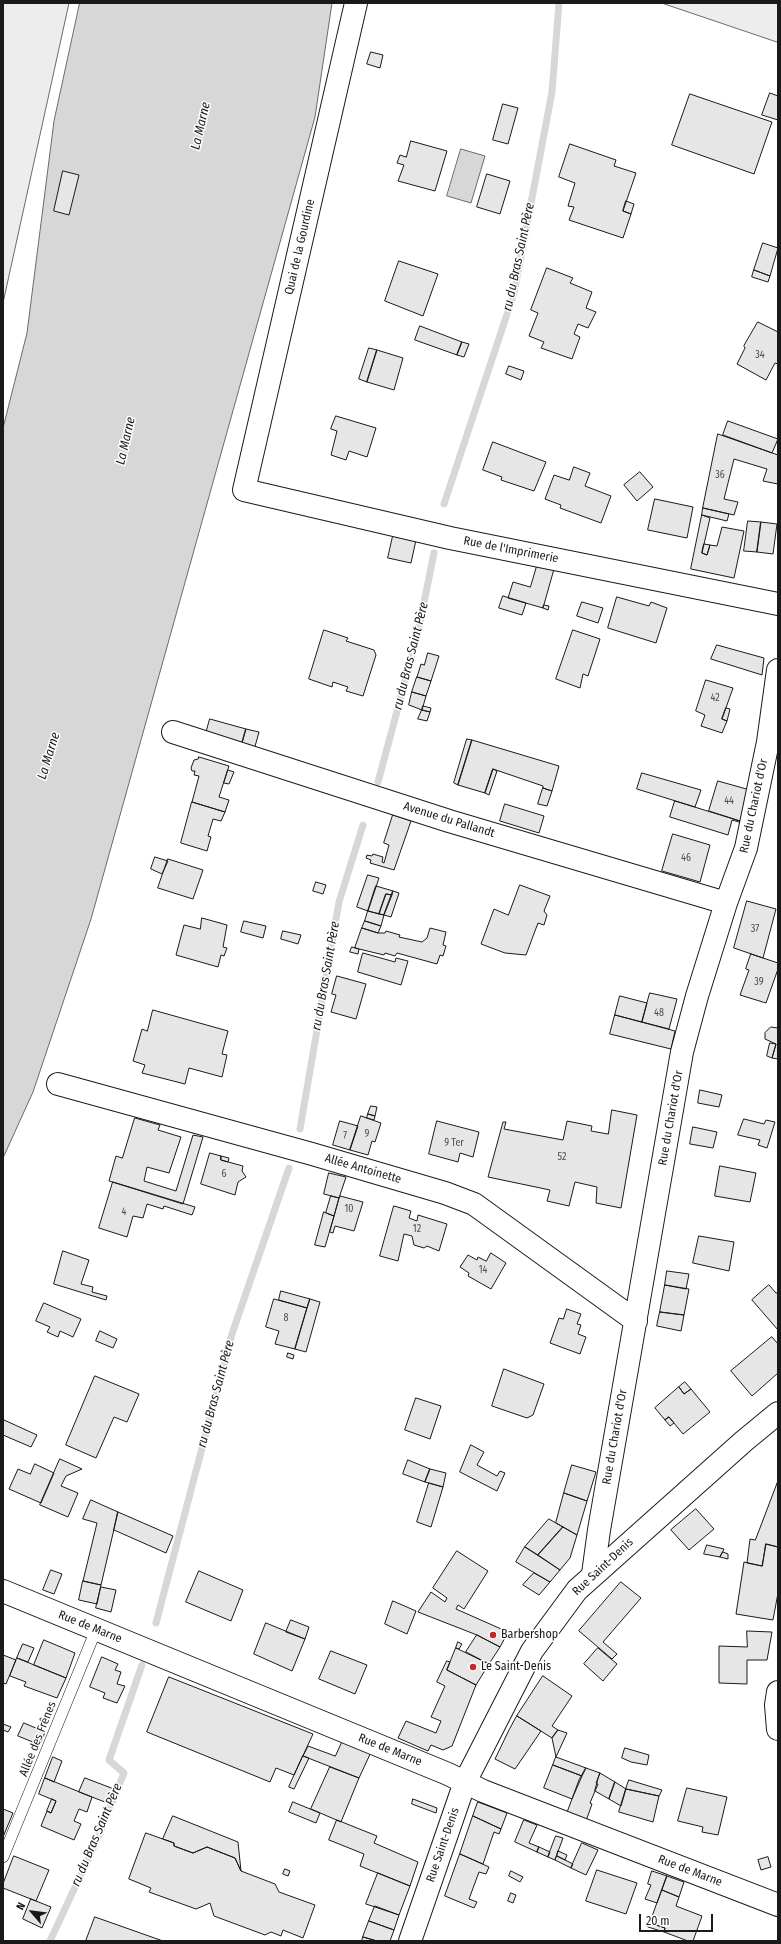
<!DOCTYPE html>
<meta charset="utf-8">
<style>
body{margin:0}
#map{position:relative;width:781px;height:1944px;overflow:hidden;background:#fff;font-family:"Fira Sans Condensed",sans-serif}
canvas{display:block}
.frame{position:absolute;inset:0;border:4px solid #1a1a1a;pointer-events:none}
.north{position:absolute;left:12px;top:1892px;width:40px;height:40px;-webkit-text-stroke:3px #fff;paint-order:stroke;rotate:298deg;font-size:11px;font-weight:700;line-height:16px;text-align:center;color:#1a1a1a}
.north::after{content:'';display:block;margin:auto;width:14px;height:18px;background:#1a1a1a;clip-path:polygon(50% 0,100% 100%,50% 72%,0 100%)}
.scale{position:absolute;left:639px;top:1914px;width:74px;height:18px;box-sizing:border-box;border:2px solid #1a1a1a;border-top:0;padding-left:5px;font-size:12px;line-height:14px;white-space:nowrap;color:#1a1a1a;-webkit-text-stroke:3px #fff;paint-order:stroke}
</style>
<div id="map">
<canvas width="781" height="1944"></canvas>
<div class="frame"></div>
<div class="north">N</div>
<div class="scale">20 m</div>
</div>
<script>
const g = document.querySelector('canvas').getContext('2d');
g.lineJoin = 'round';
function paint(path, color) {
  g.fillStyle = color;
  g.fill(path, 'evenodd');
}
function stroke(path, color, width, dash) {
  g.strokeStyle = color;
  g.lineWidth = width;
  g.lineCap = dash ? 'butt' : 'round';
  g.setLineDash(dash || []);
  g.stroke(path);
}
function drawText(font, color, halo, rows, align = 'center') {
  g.font = font + ' "Fira Sans Condensed",sans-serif';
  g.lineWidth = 3;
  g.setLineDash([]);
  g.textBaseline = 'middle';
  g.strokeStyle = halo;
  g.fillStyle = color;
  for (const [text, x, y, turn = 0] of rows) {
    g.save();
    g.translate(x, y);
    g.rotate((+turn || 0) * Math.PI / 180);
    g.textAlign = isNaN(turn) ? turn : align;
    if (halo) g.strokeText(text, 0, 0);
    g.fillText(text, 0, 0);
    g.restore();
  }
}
const built = new Path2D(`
 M3 3H69L3 303Z
 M662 3H778V42Z`);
paint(built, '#ededed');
stroke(built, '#6a6a6a', 1);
const water = new Path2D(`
 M80 3H332L315 117 91 919 33 1092 3 1158V428L27 333 54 121Z
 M461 149 485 156 471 203 447 196Z`);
paint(water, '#d7d7d7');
stroke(water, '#6a6a6a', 1);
stroke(new Path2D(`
 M444 504 514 293 552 92 559 3
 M378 782 417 637 434 553
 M300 1129 339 902 363 825
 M156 1623 232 1334 289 1168
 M50 1941 96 1842 124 1773 109 1760 142 1665`), '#d7d7d7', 7);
const building = new Path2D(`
 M371 52 383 55 380 68 367 64Z
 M770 93 778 96V120L762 115Z
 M690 94 772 122 754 174 672 145Z
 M503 104 518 108 508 144 493 140Z
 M411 141 447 151 435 191 398 181 404 165 397 163 400 155 406 157Z
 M570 144 616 160 614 166 636 173 623 211 631 214 623 238 569 220 574 207 568 206 575 183 559 177Z
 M63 171 79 175 69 215 54 211Z
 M487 174 510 181 500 214 477 207Z
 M626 201 634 204 631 214 623 211Z
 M763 243 778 248 770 276 754 270Z
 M399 261 438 274 423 316 385 301Z
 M547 268 573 278 570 283 592 292 586 308 596 312 588 328 578 324 574 334 580 337 572 359 541 348 544 342 529 336 538 313 531 310Z
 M754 270 770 276 768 282 752 277Z
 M758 322 778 332V364L775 363 766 380 737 364 745 348 744 346Z
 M420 326 462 342 457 355 415 340Z
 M462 342 469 344 464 357 457 355Z
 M369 348 377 350 367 382 359 379Z
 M377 350 403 358 394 390 367 382Z
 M509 366 524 371 521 380 506 374Z
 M336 416 376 428 367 457 349 451 346 460 331 455 337 431 331 429Z
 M728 421 778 439 772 453 723 435Z
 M718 434 778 455V484L763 481 767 469 734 459 724 499 738 502 734 515 703 508Z
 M493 442 546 462 534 491 501 480 502 477 483 470Z
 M574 467 590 473 585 486 611 496 601 523 560 508 561 505 545 499 554 475 569 480Z
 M640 472 653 487 637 501 624 485Z
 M655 499 693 507 687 538 648 530Z
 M703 508 729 514 727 521 702 515Z
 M702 515 710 518 702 553 707 555 710 545 717 546 722 527 744 531 734 578 691 569Z
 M748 521 761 522 757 552 744 551Z
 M761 522 777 524 773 554 757 552Z
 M393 536 416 540 411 563 388 558Z
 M704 544 710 545 707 555 702 553Z
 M537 566 554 569 543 608 508 598 513 582 530 587Z
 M503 596 526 603 522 615 499 608Z
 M617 597 649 606 651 602 667 608 656 643 608 628Z
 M582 602 603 608 598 623 577 616Z
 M544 605 549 606 548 610 543 608Z
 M324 630 348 638 346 641 374 650 376 655 363 696 346 691 348 687 333 682 332 687 309 679Z
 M573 630 600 639 588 676 583 674 580 688 556 679Z
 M717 645 764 658 762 675 711 659Z
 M428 653 439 656 431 681 417 677 421 664 424 665Z
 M417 677 431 681 426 696 412 692Z
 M706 680 733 688 722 719 727 721 722 733 701 726 705 715 696 711Z
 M412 692 426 696 422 710 409 705Z
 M423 706 431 708 430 712 422 710Z
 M726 708 730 709 727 721 722 719Z
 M422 710 430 712 427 721 418 719Z
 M210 719 246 729 241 747 205 737Z
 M246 729 259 732 254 750 241 747Z
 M467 739 472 740 458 785 454 783Z
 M472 740 559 766 552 791 543 788V786L493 769 485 793 458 785Z
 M199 757 229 766 219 797 229 800 225 812 192 802 199 776 194 775 195 771H192L191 768 194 760 198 759Z
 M493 769 497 771 489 795 485 793Z
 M228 770 234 772 229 784 224 783Z
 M642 773 701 790 695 807 637 789Z
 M718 781 750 790 740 821 709 811Z
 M543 788 552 791 547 806 538 804Z
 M675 801 740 821 739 822 732 820 728 835 670 817Z
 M192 802 225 812 221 821 213 819 208 836 211 837 207 851 181 843Z
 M505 804 544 816 539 833 500 821Z
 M393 815 411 821 394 870 370 863 371 860 366 858 367 855 372 856 373 854 383 857 382 862 384 863 389 845 384 843Z
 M673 834 710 845 700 882 662 871Z
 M155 857 168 861 162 874 151 869Z
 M168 859 203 870 193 899 158 888Z
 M368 875 379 878 368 911 357 907Z
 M316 882 326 885 323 894 313 891Z
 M520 885 550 896 544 911 547 915 544 925 538 923 526 955 505 953 481 944 494 909 508 915Z
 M376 886 393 891 392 895 386 894 379 914 368 911Z
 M393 891 399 893 391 917 384 915Z
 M386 894 392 895 384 915 379 914Z
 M747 901 776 909 763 958 734 948Z
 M368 911 384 915 381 926 365 921Z
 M202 918 227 925 223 947 227 948 224 956 221 955 218 967 176 955 184 925 200 929Z
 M244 921 266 926 263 938 241 932Z
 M365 921 381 926 378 933 362 928Z
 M362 928 378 933H385L386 931 400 935 399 937 422 942 427 938 430 928 446 932 443 945 446 946 443 956 440 955 437 964 397 953 395 956 385 953 384 955 355 948Z
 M283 931 301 935 298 944 281 939Z
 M352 947 359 949 358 954 350 952Z
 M363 953 395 962 396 958 408 961 401 985 358 972Z
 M751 954 778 963V969L766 1003 740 995 749 970 746 969Z
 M337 976 366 984 356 1019 331 1012 336 995 332 994Z
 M650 993 677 999 669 1029 642 1022Z
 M620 996 647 1003 642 1022 615 1015Z
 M153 1010 228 1031 222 1054 227 1055 222 1077 189 1068 185 1084 142 1073 145 1065 133 1061 142 1029 147 1031Z
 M615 1015 675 1031 671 1049 610 1034Z
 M771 1027 778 1028V1059L772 1058 776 1044 765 1039V1033Z
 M770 1043 776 1044 772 1058 767 1056Z
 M700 1090 722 1095 719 1107 698 1103Z
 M371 1106 377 1107 375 1116 368 1114Z
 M612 1110 637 1115 621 1208 596 1203 597 1187 575 1182 569 1206 547 1201 550 1190 488 1177 503 1122H506L504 1129 563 1140 567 1121 592 1126 591 1131 608 1134Z
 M368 1114 375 1116 374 1120 367 1118Z
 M361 1116 381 1123 375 1142 372 1141 368 1155 350 1150Z
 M135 1118 160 1125 158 1130 181 1137 169 1173 147 1167 144 1181 176 1191 193 1135 203 1137 183 1204 109 1181 116 1156 122 1158Z
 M744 1119 764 1124 766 1120 775 1122 767 1148 758 1145 760 1140 738 1135Z
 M340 1121 358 1126 350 1150 333 1145Z
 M437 1121 479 1132 473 1157 460 1153 458 1162 429 1154Z
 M693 1127 717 1132 713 1148 690 1144Z
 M210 1153 221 1156V1160L243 1166 242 1171 246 1177 238 1182 235 1195 201 1184Z
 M221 1156 229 1158 228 1162 221 1160Z
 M720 1166 756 1173 750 1202 715 1196Z
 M329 1173 346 1177 339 1198 324 1194Z
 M113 1182 195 1207 192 1215 164 1206 163 1209 147 1204 143 1218 133 1216 127 1237 99 1228Z
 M331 1196 339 1198 334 1216 326 1213Z
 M340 1196 363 1202 354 1231 335 1226 333 1233 330 1232Z
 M394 1206 411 1211 409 1218 417 1221 418 1215 447 1224 439 1251 427 1246 424 1248 414 1245 412 1236 404 1234 398 1261 380 1256Z
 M324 1212 334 1216 325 1247 315 1245Z
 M699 1236 734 1242 729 1271 693 1263Z
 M63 1251 89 1260 81 1284 93 1287 92 1292 107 1296 106 1300 54 1284Z
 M491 1253 506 1263 491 1289 468 1276 469 1273 460 1267 468 1255 477 1260 478 1257 486 1261Z
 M667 1271 689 1274 686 1289 665 1285Z
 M665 1285 689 1289 684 1315 660 1312Z
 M769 1285 776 1293H778V1330L752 1300Z
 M281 1291 310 1299 307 1308 279 1300Z
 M274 1299 307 1308 295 1349 275 1344 279 1331 266 1327Z
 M310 1299 320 1302 306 1352 295 1349Z
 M44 1303 81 1319 73 1337 60 1331 58 1337 47 1332 50 1327 36 1321Z
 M567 1309 581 1314 577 1324 581 1325 578 1334 586 1337 580 1354 550 1343 559 1318 563 1319Z
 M660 1312 684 1315 681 1331 657 1326Z
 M100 1331 117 1339 113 1348 96 1341Z
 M772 1337 778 1344V1373L752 1396 731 1371Z
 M288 1353 294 1355 293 1359 287 1357Z
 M504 1369 544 1384 533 1415 527 1418 492 1406Z
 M95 1376 139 1394 127 1422 114 1417 96 1458 66 1445Z
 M685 1382 691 1389 684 1394 679 1387Z
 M679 1387 684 1394 691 1389 710 1412 683 1434 669 1417 665 1420 655 1408Z
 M416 1398 441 1406 430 1439 405 1430Z
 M669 1417 674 1423 670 1426 665 1420Z
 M4 1420 37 1435 31 1447 3 1435Z
 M471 1445 484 1452 477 1465 497 1476 500 1471 505 1473 497 1491 460 1472Z
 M60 1459 82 1469 66 1476 61 1486 78 1493 68 1517 40 1505Z
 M408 1460 430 1469 425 1482 403 1474Z
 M35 1464 54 1473 41 1503 9 1489 18 1469 30 1474Z
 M572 1465 596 1472 587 1501 564 1493Z
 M430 1469 446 1473 443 1487 425 1482Z
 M778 1481V1547L766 1544 762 1566 747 1563 750 1539 755 1540Z
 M429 1483 443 1487 431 1527 417 1522Z
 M564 1493 587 1501 577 1535 556 1523Z
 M91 1500 118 1512 101 1585 83 1581 97 1523 83 1519Z
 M696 1509 714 1529 689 1550 671 1530Z
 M118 1512 173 1536 166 1553 114 1530Z
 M549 1519 563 1527 538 1555 525 1547Z
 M563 1527 577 1535 570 1558 560 1570 538 1555Z
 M766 1544 778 1547V1593L773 1620 736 1614 744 1562 762 1566Z
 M707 1545 724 1549 720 1557 704 1554Z
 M525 1547 560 1570 550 1582 516 1562Z
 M457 1551 488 1571 464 1609 458 1605 456 1609 508 1632 500 1647 477 1635 418 1612 431 1592 445 1602 447 1598 433 1588Z
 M723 1552 728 1554V1559L720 1557Z
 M51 1570 62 1574 54 1594 43 1590Z
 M199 1571 243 1590 231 1621 186 1602Z
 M534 1573 550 1582 539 1595 523 1585Z
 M83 1581 101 1585 97 1604 79 1600Z
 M621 1582 641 1598 603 1642 617 1654 612 1659 579 1631Z
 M101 1587 116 1590 111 1612 96 1608Z
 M393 1601 416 1611 407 1634 385 1624Z
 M291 1620 309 1627 305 1639 286 1632Z
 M266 1623 305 1639 292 1671 254 1654Z
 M747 1631 772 1632 767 1660H747V1684L719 1683V1646L747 1647Z
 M477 1635 500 1647 489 1664 466 1652Z
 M44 1640 75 1653 66 1678 34 1665Z
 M458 1642 462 1644 459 1649 456 1648Z
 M23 1644 34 1648 28 1662 17 1658Z
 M456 1648 489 1664 476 1685 447 1670Z
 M598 1648 617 1664 603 1681 584 1664Z
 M331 1651 367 1665 355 1694 319 1679Z
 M3 1655 16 1660 6 1684 3 1683Z
 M102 1657 118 1664 115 1670 121 1672 117 1684 125 1686 117 1703 103 1698 105 1693 90 1687Z
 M17 1658 66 1678 57 1698 24 1686 26 1682 10 1676Z
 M447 1661 450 1662 447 1670 476 1685 452 1746 443 1750 431 1745 428 1751 398 1738 406 1721 436 1733 441 1721 431 1717 445 1686 437 1682Z
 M543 1676 572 1696 552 1726 558 1730 552 1738 517 1716Z
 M169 1677 313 1734 294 1775 276 1768 270 1782 147 1732Z
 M517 1716 541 1731 515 1769 495 1759 509 1730Z
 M24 1723 45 1732 40 1745 18 1736Z
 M3 1724 11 1727 8 1732 3 1730Z
 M558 1730 567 1733 556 1757 552 1738Z
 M344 1738 372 1750 359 1778 303 1756 308 1746 335 1756Z
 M625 1748 649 1755 647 1765 631 1762 622 1758Z
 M303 1756 309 1758 294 1789 289 1787Z
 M53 1757 62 1761 54 1782 45 1778Z
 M556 1757 586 1768 582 1776 553 1765Z
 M553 1765 582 1776 572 1799 544 1788Z
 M330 1767 359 1778 341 1822 311 1809Z
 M586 1768 600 1773 596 1783 598 1784 590 1803 592 1804 586 1821 566 1815 579 1780Z
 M600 1773 615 1782 609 1799 595 1791Z
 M45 1778 92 1797 87 1812 79 1809 74 1821 81 1824 74 1840 41 1826 47 1811 51 1813 56 1801 39 1794Z
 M85 1778 114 1789 110 1804 79 1792Z
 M629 1780 662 1790 659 1796 626 1789Z
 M615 1782 626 1789 621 1806 609 1799Z
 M687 1788 727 1797 718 1835 702 1832 703 1827 678 1821Z
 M626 1789 659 1796 653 1822 619 1812Z
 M52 1799 56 1801 51 1813 47 1811Z
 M413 1799 437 1808 436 1813 412 1804Z
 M293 1802 320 1813 316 1823 289 1812Z
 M478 1802 507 1813 501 1829 473 1816Z
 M3 1809 13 1813 3 1837Z
 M173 1816 238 1842 241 1871 235 1858 207 1847 193 1853 174 1846V1843L163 1839Z
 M473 1816 501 1829 499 1834 494 1832 483 1864 460 1854Z
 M337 1820 377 1836 374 1843 418 1862 410 1886 360 1866 364 1854 329 1840Z
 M524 1820 537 1825 529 1843 539 1847 537 1852 515 1842Z
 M146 1833 174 1843V1846L193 1853 207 1847 235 1858 241 1871 275 1884 279 1892 315 1905 303 1938 283 1930 281 1936 271 1932 265 1935 214 1916 210 1903 196 1909 149 1892 151 1888 129 1879Z
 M556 1836 563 1838 555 1860 548 1857Z
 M582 1843 598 1850 586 1875 571 1868Z
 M539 1847 550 1852 548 1857 537 1852Z
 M558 1851 567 1855 565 1860 557 1856Z
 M460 1854 489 1867 486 1874 479 1872 469 1899 477 1902 474 1908 445 1896Z
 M14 1856 49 1870 36 1901 3 1888V1884Z
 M557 1856 573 1864 571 1868 555 1860Z
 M768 1857 771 1867 761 1870 758 1860Z
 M285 1869 290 1871 288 1876 283 1874Z
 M597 1870 637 1883 626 1914 586 1901Z
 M511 1871 523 1877 520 1882 509 1876Z
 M652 1871 667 1876 657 1903 645 1899 651 1885 648 1884Z
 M378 1873 410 1886 399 1915 366 1904Z
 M667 1876 684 1882 679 1897 662 1890Z
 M662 1890 679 1897 676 1906 702 1916 693 1941H688L664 1932 665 1928 650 1923Z
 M511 1893 516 1895 513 1903 508 1901Z
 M31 1899 51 1907 42 1928 23 1919Z
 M375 1906 399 1915 394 1930 369 1921Z
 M95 1917 163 1941H86Z
 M369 1921 394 1930 390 1941H377L363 1937Z
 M650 1923 665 1928 664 1932 648 1927Z
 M363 1937 377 1941H362Z`);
paint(building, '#e6e6e6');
stroke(building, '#1a1a1a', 1);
const lane = new Path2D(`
 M3 1857 96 1630`);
const street = new Path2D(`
 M356 3 244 490 450 538 778 604
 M173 732 449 821 726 903
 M58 1084 312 1154 445 1193 474 1204 636 1321
 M593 1574 599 1530 682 1052 697 996 726 903 746 848 768 742 778 670
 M3 1591 448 1774 483 1791 778 1905
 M778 1692 776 1705 778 1729`);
const secondary = new Path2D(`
 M410 1941 465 1782 532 1651 577 1590 744 1441 778 1413`);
stroke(lane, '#1a1a1a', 12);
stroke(street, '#1a1a1a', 24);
stroke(secondary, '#1a1a1a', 24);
stroke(lane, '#fff', 11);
stroke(street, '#fff', 22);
stroke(secondary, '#fff', 22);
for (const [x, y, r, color] of [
 [493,1635,4,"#c62828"],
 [473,1667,4,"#c62828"]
]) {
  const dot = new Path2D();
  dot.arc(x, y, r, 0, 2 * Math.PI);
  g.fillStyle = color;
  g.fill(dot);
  stroke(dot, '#fff', 1.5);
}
drawText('10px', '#4d4d4d', null, [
 ["34",760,355],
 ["36",720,475],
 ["42",715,698],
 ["44",729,801],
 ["46",686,858],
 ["37",755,929],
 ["39",759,982],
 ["48",659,1013],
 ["9",367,1134],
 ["7",345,1136],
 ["9 Ter",454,1143],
 ["52",562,1157],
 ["6",224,1174],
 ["10",349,1209],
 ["4",124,1212],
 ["12",417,1229],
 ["14",483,1270],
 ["8",286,1318]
]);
drawText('12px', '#1a1a1a', '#fff', [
 ["Quai de la Gourdine",300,247,-77],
 ["Rue de l'Imprimerie",511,550,11],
 ["Rue du Chariot d'Or",754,806,-78],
 ["Avenue du Pallandt",449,820,17],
 ["Rue du Chariot d'Or",671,1118,-80],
 ["Allée Antoinette",363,1169,16],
 ["Rue du Chariot d'Or",615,1437,-80],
 ["Rue Saint-Denis",603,1567,-43],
 ["Rue de Marne",90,1627,22],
 ["Allée des Frênes",38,1739,-68],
 ["Rue de Marne",390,1750,22],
 ["Rue Saint-Denis",443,1845,-71],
 ["Rue de Marne",690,1871,21]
]);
drawText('12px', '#1a1a1a', '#fff', [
 ["Barbershop",501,1635],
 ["Le Saint-Denis",481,1667]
], 'left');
drawText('italic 13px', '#1a1a1a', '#fff', [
 ["La Marne",201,126,-77],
 ["ru du Bras Saint Père",519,257,-78],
 ["La Marne",126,441,-77],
 ["ru du Bras Saint Père",411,656,-76],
 ["La Marne",49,756,-73],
 ["ru du Bras Saint Père",326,976,-80],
 ["ru du Bras Saint Père",216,1394,-75],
 ["ru du Bras Saint Père",97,1835,-67]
]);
</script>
